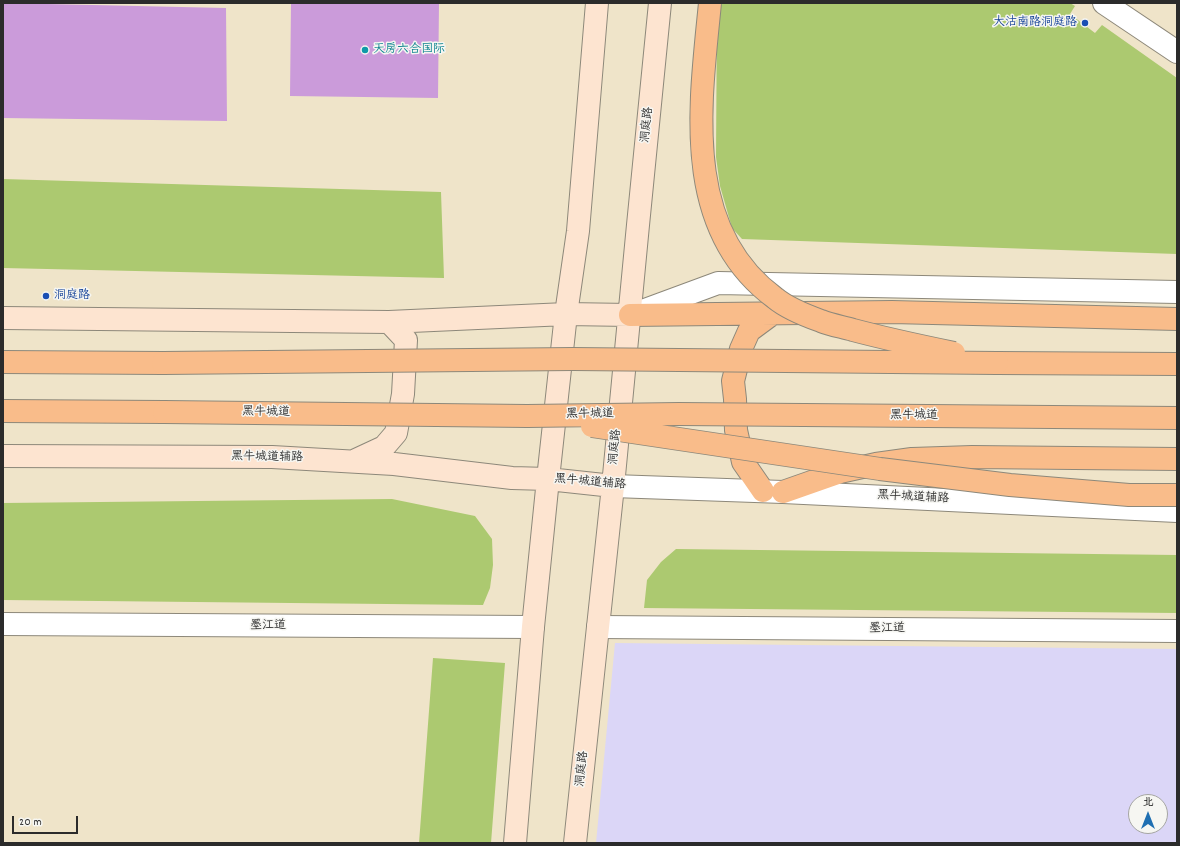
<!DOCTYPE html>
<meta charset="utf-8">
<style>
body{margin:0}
#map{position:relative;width:1180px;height:846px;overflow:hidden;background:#efe4c9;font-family:Dekko,"LXGW WenKai TC",sans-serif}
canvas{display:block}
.frame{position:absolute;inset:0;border:4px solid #2b2b2b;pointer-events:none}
.north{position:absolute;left:1128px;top:794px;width:40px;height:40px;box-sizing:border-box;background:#f6f6f2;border:1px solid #a5a5a2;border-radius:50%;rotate:0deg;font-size:11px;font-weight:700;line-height:16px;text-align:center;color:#2b2b2b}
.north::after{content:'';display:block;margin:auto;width:14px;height:18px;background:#1f6fb2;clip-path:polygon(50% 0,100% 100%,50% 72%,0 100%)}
.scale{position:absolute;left:12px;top:816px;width:66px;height:18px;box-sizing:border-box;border:2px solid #2b2b2b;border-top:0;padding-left:5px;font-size:12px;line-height:14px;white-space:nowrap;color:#2b2b2b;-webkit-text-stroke:3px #f6f6f2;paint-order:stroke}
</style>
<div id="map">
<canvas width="1180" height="846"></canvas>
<div class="frame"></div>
<div class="north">北</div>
<div class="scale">20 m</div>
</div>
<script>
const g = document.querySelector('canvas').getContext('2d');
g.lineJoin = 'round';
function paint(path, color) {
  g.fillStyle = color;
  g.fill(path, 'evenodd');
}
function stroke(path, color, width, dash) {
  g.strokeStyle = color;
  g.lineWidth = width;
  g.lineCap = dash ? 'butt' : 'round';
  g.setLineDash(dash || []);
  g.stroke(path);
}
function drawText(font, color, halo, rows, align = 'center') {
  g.font = font + ' Dekko,"LXGW WenKai TC",sans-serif';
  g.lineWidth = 3;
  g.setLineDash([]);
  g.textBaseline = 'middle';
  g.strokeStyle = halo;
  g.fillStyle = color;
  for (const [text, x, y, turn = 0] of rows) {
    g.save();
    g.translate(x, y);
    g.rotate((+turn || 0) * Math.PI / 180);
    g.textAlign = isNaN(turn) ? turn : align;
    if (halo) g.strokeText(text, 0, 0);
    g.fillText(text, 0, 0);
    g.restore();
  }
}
paint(new Path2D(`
 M615 643 1177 649V843H596ZM1136 802H1160V826H1136Z`), '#dbd6f7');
paint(new Path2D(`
 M717 3H1070L1075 6 1070 14 1095 33 1102 25 1177 78V254L742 239 732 228 720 186 716 157Z
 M3 179 441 192 444 278 3 268Z
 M392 499 475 516 492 539 493 565 490 588 483 605 3 600V503Z
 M676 549 1177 555V613L644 608 647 580 661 562Z
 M433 658 505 663 491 843H419Z`), '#acc970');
paint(new Path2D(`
 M3 3 226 8 227 121 3 118Z
 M291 3H439L438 98 290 96Z`), '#cb9bda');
const minor = new Path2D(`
 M634 314 718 283 1177 292
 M613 486 783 492 1177 511
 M3 624 533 627
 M598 627 1177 631`);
const tertiary = new Path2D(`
 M1104 3 1177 52`);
const secondary = new Path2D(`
 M3 318 389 322 566 314 630 315
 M3 456 272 457 394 464 512 478 548 479 613 486
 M356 460 384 447 396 433 403 394 406 340 389 322
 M515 843 533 627 548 479 566 314 578 231 597 3
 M575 843 613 486 638 225 660 3`);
const trunk = new Path2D(`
 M630 315 892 312 1177 319
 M3 362 163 363
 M997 363 1177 364
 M3 411 164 412
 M763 491 743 462 736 430 735 399 733 381 741 349 749 331 772 314
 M783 492 840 472 876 464 912 459 972 457 1177 459`);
stroke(minor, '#8d887a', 24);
stroke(tertiary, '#8d887a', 24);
stroke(secondary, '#8d887a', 24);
stroke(trunk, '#8d887a', 24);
stroke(minor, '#fff', 22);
stroke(tertiary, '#fff', 22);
stroke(secondary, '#fde4d0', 22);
stroke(trunk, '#f9bc8a', 22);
const trunkBridge = new Path2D(`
 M710 3C700 105 681 229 775 298 787 308 807 316 821 321 831 325 843 327 853 330 887 339 920 346 954 353
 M163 363 573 359 997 363
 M164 412 527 416 679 414 1177 418
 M592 426 880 469 1010 485 1129 495H1177`);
stroke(trunkBridge, '#8d887a', 24, []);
stroke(trunkBridge, '#f9bc8a', 22);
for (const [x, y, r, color] of [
 [1085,23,4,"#1a4fb4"],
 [365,50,4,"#0f9aa8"],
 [46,296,4,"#1a4fb4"]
]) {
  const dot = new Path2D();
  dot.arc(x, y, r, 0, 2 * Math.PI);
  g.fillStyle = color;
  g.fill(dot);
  stroke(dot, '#f6f6f2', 1.5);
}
drawText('12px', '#164399', '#f6f6f2', [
 ["大沽南路洞庭路",1077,23],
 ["洞庭路",54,296,"left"]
], 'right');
drawText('12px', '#0d838f', '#f6f6f2', [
 ["天房六合国际",373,50]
], 'left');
drawText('12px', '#2b2b2b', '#f6f6f2', [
 ["洞庭路",648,125,-84],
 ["黑牛城道",266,413,1],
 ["黑牛城道",590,415,-1],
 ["黑牛城道",914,416],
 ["洞庭路",616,447,-85],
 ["黑牛城道辅路",267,458,1],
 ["黑牛城道辅路",590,483,5],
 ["黑牛城道辅路",913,498,3],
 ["墨江道",268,626],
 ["墨江道",887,629],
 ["洞庭路",583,769,-84]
]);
</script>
